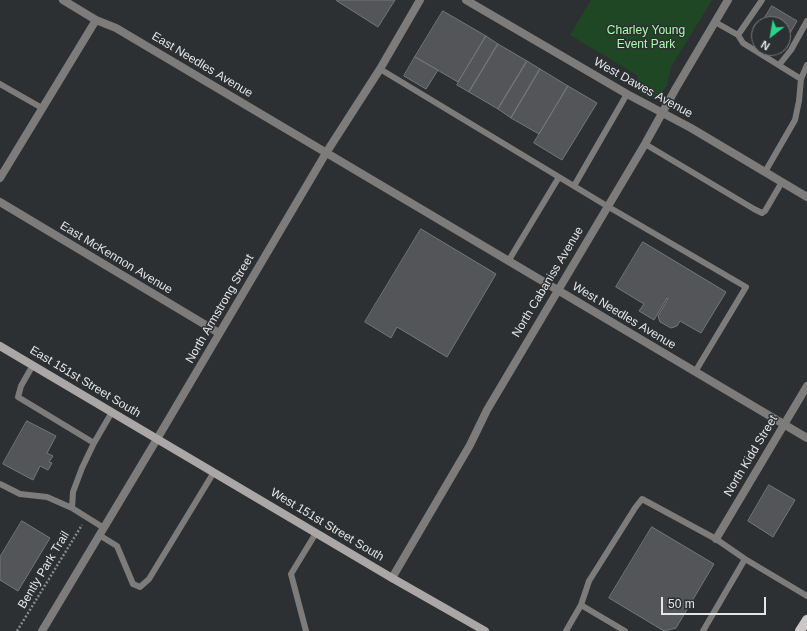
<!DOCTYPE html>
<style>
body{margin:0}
#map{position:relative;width:807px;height:631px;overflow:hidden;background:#2d3032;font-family:Arial,sans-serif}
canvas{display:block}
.north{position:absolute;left:751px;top:16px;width:40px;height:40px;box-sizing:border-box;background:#2d3032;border:1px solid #76787a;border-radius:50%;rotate:211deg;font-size:11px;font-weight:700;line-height:16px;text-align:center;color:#e3e5e6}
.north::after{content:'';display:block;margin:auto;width:14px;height:18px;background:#22d887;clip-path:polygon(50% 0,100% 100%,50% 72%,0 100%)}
.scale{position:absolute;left:661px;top:597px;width:105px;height:18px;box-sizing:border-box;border:2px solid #e3e5e6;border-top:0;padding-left:5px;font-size:12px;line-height:14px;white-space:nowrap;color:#e3e5e6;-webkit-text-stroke:3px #2d3032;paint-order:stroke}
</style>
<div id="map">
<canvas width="807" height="631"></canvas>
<div class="north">N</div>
<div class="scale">50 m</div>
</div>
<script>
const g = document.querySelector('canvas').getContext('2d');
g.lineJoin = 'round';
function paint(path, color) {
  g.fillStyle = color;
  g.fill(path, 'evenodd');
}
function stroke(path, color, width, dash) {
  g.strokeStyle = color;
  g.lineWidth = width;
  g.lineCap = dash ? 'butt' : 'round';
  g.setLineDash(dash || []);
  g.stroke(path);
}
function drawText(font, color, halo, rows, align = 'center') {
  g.font = font + ' Arial,sans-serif';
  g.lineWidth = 3;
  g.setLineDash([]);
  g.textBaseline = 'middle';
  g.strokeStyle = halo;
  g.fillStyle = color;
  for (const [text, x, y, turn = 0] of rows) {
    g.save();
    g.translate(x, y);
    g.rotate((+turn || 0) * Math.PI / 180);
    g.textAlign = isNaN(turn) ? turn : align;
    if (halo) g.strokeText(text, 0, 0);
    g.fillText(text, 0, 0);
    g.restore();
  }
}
paint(new Path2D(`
 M591 0H712L671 67 667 85 658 98 647 97 640 92 637 75 570 35Z`), '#204723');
const building = new Path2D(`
 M337 0H395L378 27 337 1Z
 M772 6 797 21 783 45V24H761Z
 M443 11 486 36 458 82 415 57Z
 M486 36 498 44 469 92 457 85Z
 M498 44 527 61 498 109 469 92Z
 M415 57 438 70 426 89 404 76Z
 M527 61 540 69 511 118 498 109Z
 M540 69 568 86 539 134 511 118Z
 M568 86 597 103 562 160 534 143Z
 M421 229 496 274 447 357 397 327 391 338 365 322Z
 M643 242 726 292 701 333 680 321 677 326 671 328 660 322 658 316 668 299 667 298 654 320 639 311 644 304 616 287Z
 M27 421 56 436 47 453 53 456 49 462 52 463 48 470 40 466 33 480 3 464Z
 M769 485 795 500 773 537 748 521Z
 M22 521 50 538 18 591 0 580V557Z
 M652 527 714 564 676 628 664 631 609 598Z`);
paint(building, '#535558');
stroke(building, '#74777a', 1);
stroke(new Path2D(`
 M17 631 82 525`), '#87898b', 2.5, [2, 2]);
stroke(new Path2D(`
 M715 22 738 35 743 43 801 79
 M738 35 762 0
 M779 65 791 50 807 21
 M380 69 607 206 746 287 695 372
 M0 84 42 108
 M645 144 754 209 762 213 765 211 782 182
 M765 172 795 120 799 101 801 79 807 65
 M574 186 627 94
 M509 260 559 177
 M33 365 21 386 18 397 94 443
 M0 484 20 494 47 497 72 508 104 528
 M72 508 73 492 82 468 94 443 112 412
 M99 535 117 546 133 584 140 587 149 579 214 472
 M581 605 625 631
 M306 631 291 574 316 533
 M566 631 581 605 589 581 635 508 642 499 716 539 745 559 807 596
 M703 631 745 559`), '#7e7c7b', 6);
stroke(new Path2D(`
 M63 0 96 20 116 28 807 438
 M466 0 627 94 691 128 807 197
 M0 178 96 20
 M0 202 219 333
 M157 439 326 153 380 69 420 0
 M716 539 807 386
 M392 578 470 445 487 410 645 144 676 88 728 0`), '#7e7c7b', 8);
stroke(new Path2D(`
 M42 631 157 439`), '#7e7c7b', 8);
stroke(new Path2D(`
 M0 346 392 578 485 631`), '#aaa7a6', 8);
stroke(new Path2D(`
 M800 631 807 620`), '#ccc8c7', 10);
drawText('12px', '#aafcac', '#2d3032', [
 ["Charley Young",646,31],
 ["Event Park",646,45]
]);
drawText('12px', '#e3e5e6', '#2d3032', [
 ["East Needles Avenue",202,65,31],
 ["West Dawes Avenue",643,88,29],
 ["East McKennon Avenue",116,258,31],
 ["North Cabaniss Avenue",548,282,-59],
 ["North Armstrong Street",220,309,-60],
 ["West Needles Avenue",624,316,31],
 ["East 151st Street South",85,382,31],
 ["North Kidd Street",751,456,-59],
 ["West 151st Street South",327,525,31],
 ["Bently Park Trail",44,570,-59]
]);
</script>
